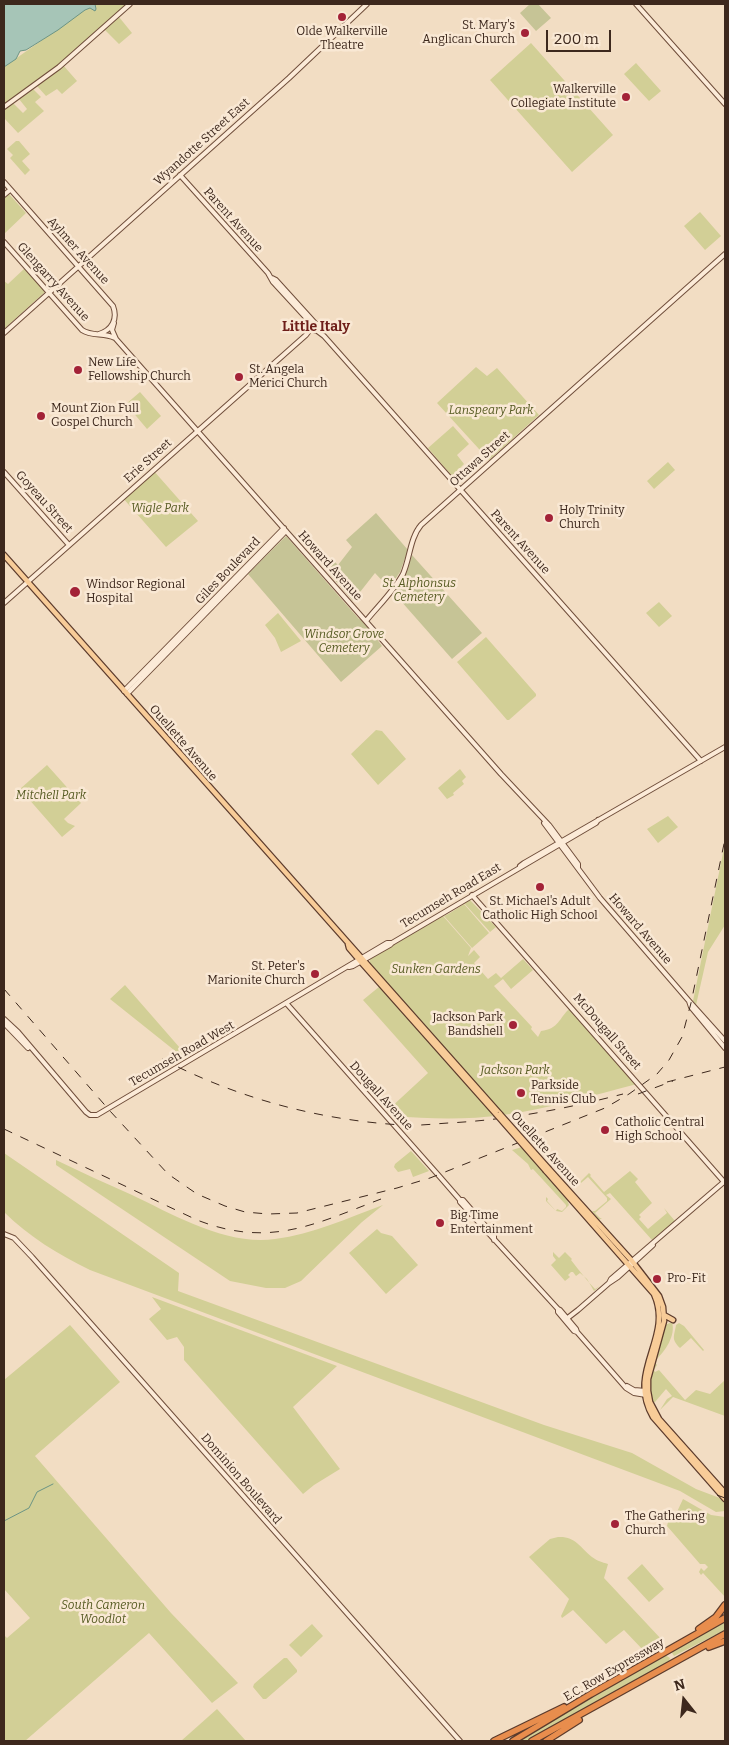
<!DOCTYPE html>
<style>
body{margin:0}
#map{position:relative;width:729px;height:1745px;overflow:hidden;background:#f2ddc3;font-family:Bitter,serif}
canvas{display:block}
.frame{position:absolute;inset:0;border:5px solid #3d281d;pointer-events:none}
.north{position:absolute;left:659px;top:1675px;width:50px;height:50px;-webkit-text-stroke:4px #f9e8d4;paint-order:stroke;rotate:344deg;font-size:14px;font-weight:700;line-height:20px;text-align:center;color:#3d281d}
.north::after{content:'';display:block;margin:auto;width:18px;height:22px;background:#3d281d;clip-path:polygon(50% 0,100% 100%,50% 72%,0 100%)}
.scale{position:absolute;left:546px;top:30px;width:65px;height:22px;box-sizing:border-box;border:2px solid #3d281d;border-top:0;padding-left:6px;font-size:15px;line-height:18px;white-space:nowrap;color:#3d281d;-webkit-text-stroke:4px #f9e8d4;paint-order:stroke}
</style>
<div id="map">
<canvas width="729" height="1745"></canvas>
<div class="frame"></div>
<div class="north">N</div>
<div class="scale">200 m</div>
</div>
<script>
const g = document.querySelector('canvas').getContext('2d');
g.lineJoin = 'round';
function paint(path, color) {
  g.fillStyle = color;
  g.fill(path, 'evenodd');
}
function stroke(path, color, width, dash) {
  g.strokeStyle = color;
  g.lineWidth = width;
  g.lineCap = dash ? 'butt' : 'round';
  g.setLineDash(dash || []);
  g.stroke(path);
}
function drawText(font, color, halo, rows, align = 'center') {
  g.font = font + ' Bitter,serif';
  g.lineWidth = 5;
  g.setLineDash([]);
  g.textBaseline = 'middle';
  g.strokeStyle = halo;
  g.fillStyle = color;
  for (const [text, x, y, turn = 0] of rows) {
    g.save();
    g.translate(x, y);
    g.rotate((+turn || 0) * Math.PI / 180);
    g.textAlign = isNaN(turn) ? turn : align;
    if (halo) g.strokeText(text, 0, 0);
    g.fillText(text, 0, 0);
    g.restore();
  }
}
paint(new Path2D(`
 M93 4H128L54 69 4 104V67Z
 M119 17 132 33 119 44 105 30Z
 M531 43 613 135 572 172 490 80Z
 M636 63 661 91 649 101 624 74Z
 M63 65 77 81 62 94 57 89 46 96 37 86Z
 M33 89 41 97 35 102 44 111 18 133 4 118V109L13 103 23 113 27 109 19 99Z
 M16 141H19L30 154 22 161 30 170 25 175 10 158 13 155 7 149Z
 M9 194 26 213 4 234V199Z
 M700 212 721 236 705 250 684 226Z
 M25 268 45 292 4 329V281L8 284Z
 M476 367 487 376 497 368 539 415 489 460 437 403Z
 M140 392 161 416 147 429 126 404Z
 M453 426 469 444 457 455 464 464 452 476 428 448Z
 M668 462 675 470 654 489 647 481Z
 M153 470 198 521 166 547 122 497Z
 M659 602 672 616 659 627 646 613Z
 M278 613 301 641 281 652 275 638 265 625Z
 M486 637 536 694V696L509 720H507L457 662Z
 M376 730 382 731 406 759 378 785 351 754Z
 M47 765 81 803 64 819 68 823 75 826 62 837 20 789Z
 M460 769 466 777 462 781 464 784 453 793 454 795 447 799 438 788Z
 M668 816 678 827 658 843 647 829Z
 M725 843V925L708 952 696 1005 693 1001Z
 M470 900 496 927 490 932 464 903Z
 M464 904 489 933 472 948 444 916 450 913Z
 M443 916 471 948 468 956 474 950 480 957 474 963 488 979 496 973 501 978 523 959 533 970 511 989 503 979 494 986 532 1027 531 1029 538 1037 541 1031C559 1029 559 1018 570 1008L637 1084C594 1095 547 1109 503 1115 467 1120 430 1119 393 1116L388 1110 428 1073 363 1000 385 982 370 964V959Z
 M125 985 187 1056V1059L184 1058 110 999Z
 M522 1147 567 1199 569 1205 562 1212 556 1211 546 1201V1197L548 1199 547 1201 556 1211 557 1209 562 1211 566 1207V1205L533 1169 531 1170 528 1164 512 1150Z
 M411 1151 429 1171 413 1177 410 1169 398 1172 394 1167 395 1164Z
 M4 1153 179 1273 178 1291 544 1425 632 1453 696 1489 725 1500V1511L716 1512 680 1491 90 1270C58 1254 29 1237 4 1212Z
 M56 1160C81 1172 107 1184 132 1195 174 1215 227 1246 275 1239 313 1234 348 1218 383 1205L362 1222 301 1281 285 1288H266L230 1281 56 1165Z
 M630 1171 638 1179 635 1182 652 1203 639 1215 641 1217 639 1219 648 1229 667 1213 664 1208 675 1221 652 1240 610 1193 606 1195 611 1199 595 1213 600 1218H602L599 1220 592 1211H595L607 1201V1198L588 1177 581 1183 580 1182 589 1173 591 1175 590 1176 604 1192Z
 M377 1229 381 1233 392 1236 418 1265 386 1294 349 1253Z
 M553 1252 559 1258 565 1252 572 1259 571 1260C579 1270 587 1281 595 1289L600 1286 594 1291 587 1279 580 1273 576 1276 573 1272H571L568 1275 570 1277 565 1281 551 1265 556 1260 553 1256Z
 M152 1297 337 1366 293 1407 340 1469 314 1485 303 1494 184 1360V1347L177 1337 167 1340 149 1319 161 1309Z
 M672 1322C676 1336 665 1351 656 1360L665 1325Z
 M679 1323 684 1326 704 1350 703 1351 691 1338 680 1348C671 1339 674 1337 676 1325Z
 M70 1325 120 1382 35 1456 171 1613 238 1683 212 1703 149 1633 25 1741H4V1635L7 1638 30 1618 4 1589V1380Z
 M655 1362 657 1365 654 1370 655 1372 659 1370 685 1400 696 1390 710 1394 725 1380V1416L673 1397 660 1410 667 1399 672 1396 666 1389 655 1402 652 1403C648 1388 650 1376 655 1362Z
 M683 1499 711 1515 725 1517V1597L703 1573 701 1575 699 1572 701 1568 704 1571 708 1567 705 1564H700L667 1526 668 1522 676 1514Z
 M558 1537C575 1536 580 1547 592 1557 597 1561 602 1562 608 1564L604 1578 662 1640 644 1651 624 1630 606 1644 573 1610 562 1618 561 1616 569 1599 529 1557 550 1539Z
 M642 1564 664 1589 649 1602 627 1578Z
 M725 1620V1630L674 1656 672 1653 674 1650Z
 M312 1624 323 1636 301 1657 289 1645Z
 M665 1655 670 1658 669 1661 547 1730 526 1741H518Z
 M284 1658H287L297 1670V1672L266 1699H263L253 1687 254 1684Z
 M217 1709 246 1741H181Z`), '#d2cf96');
paint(new Path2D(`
 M530 4H538L551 18 536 31 520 13Z
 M376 513 408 550 400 572 389 588 375 573 353 601 327 571 335 562 338 565 352 547 346 540Z
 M286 536 359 619H362L382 646 341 682 248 574Z
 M412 555 482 633 452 659 393 592 404 576Z`), '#c6c496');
const water = new Path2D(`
 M4 4H95L96 9 95 11 90 8 85 10 58 30 26 50 20 51 16 59 4 67Z`);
paint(water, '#a6c5b7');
stroke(water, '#6b9484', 1);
stroke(new Path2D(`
 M4 1521 29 1508 37 1492 53 1484`), '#6b9484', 1);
const secondary = new Path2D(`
 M636 4 725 104
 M4 107 59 67 130 4
 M180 175 268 273 273 282 308 320 312 327
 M4 182 113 306C118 319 112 330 99 334
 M4 195 10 190
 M4 242 82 330C92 337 104 332 115 338
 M272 278 276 280 315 323
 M114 323 112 330 116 339 501 774 549 825 578 864V868
 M311.5 327a3.5 3.5 0 1 1 7 0a3.5 3.5 0 1 1-7 0Z
 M316 330 324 336 701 761
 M4 333 289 78 367 4
 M4 472 69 545
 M4 603 306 335 312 327
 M366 621C378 606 394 591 403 574 410 558 410 538 421 525L725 254
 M124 691 284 528
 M127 694 286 531
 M544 823 600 898 689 1001 725 1041
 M520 866 524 863 725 747
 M472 895 725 1183
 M349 967 353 966 390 945 392 943 596 823 598 820
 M689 1001 691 1007 725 1048
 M287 1004 440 1177 460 1200H463L494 1236V1240
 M4 1019 18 1032 86 1112 90 1115H97L387 943H392
 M4 1023 28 1048
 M460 1200V1202L558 1309 560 1310 576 1329 577 1332
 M4 1234 14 1238 32 1257 460 1741
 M609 1283 618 1277 653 1245
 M558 1309V1312L574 1331 577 1332 626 1388 634 1393 646 1395
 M565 1320 578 1310 609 1283 611 1279 725 1181
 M627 1386 634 1390 646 1391`);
const primary = new Path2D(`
 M4 555 500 1114
 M348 944 349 948 361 962 496 1114
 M549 1169 632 1261 659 1296 663 1307 664 1321 648 1379V1391L650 1402 659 1419 725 1493
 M546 1171 654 1294C674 1338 626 1370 653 1417L725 1499
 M664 1315 673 1320`);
const highway = new Path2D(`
 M699 1629 716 1617 725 1605
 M709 1647 725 1641
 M494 1741 564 1707
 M513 1741 591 1694 725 1618
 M532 1741 725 1634
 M546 1741 579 1720`);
stroke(secondary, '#704e3b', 6);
stroke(primary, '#5c3b2c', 7);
stroke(highway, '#5c3b2c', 8);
stroke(secondary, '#fcebd8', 4);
stroke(primary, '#f8cc98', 4.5);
stroke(highway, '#e88d4d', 5.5);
stroke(new Path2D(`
 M4 989 110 1111 168 1174 197 1194 225 1206 245 1212 268 1214 297 1213 397 1188 430 1178 605 1108 629 1094 657 1074 669 1060 682 1037 691 1003 725 839
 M162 1059C237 1098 318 1120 402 1125 417 1126 433 1124 448 1123 508 1120 565 1109 623 1094
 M667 1082 725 1067
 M638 1094 673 1081
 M4 1129 197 1220C269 1248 313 1225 381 1199
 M717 1495 725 1498`), '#3d281d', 1, [9, 9]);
const primaryBridge = new Path2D(`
 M496 1114 546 1171
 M500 1114 549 1169`);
stroke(primaryBridge, '#5c3b2c', 7, []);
stroke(primaryBridge, '#f8cc98', 4.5);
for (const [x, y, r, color] of [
 [342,17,5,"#a32237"],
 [525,33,5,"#a32237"],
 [626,97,5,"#a32237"],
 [78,370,5,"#a32237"],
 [239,377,5,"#a32237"],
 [41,416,5,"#a32237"],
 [549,518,5,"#a32237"],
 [75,592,6,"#a32237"],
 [540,887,5,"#a32237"],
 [315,974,5,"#a32237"],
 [513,1025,5,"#a32237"],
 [521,1093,5,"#a32237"],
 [605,1130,5,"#a32237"],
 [440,1223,5,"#a32237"],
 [657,1279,5,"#a32237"],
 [615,1524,5,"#a32237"]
]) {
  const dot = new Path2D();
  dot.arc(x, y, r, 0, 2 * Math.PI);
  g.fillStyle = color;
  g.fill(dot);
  stroke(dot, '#f9e8d4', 2);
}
drawText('12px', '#3d281d', '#f9e8d4', [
 ["St. Mary's",515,26,"right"],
 ["Anglican Church",515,40,"right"],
 ["Olde Walkerville",342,32,"center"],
 ["Theatre",342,46,"center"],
 ["Walkerville",616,90,"right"],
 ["Collegiate Institute",616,104,"right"],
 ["New Life",88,363],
 ["Fellowship Church",88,377],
 ["St. Angela",249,370],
 ["Merici Church",249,384],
 ["Mount Zion Full",51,409],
 ["Gospel Church",51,423],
 ["Holy Trinity",559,511],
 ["Church",559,525],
 ["Windsor Regional",86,585],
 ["Hospital",86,599],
 ["St. Michael's Adult",540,902,"center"],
 ["Catholic High School",540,916,"center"],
 ["St. Peter's",305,967,"right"],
 ["Marionite Church",305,981,"right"],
 ["Jackson Park",503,1018,"right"],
 ["Bandshell",503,1032,"right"],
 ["Parkside",531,1086],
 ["Tennis Club",531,1100],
 ["Catholic Central",615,1123],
 ["High School",615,1137],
 ["Big Time",450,1216],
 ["Entertainment",450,1230],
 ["Pro-Fit",667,1279],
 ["The Gathering",625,1517],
 ["Church",625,1531]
], 'left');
drawText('12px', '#3d281d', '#f9e8d4', [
 ["Wyandotte Street East",202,142,-42],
 ["Parent Avenue",233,220,48],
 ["Aylmer Avenue",78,251,48],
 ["Glengarry Avenue",53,282,48],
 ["Ottawa Street",480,459,-42],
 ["Erie Street",148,461,-42],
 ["Goyeau Street",44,502,48],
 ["Parent Avenue",520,542,48],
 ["Howard Avenue",330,566,48],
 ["Giles Boulevard",228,571,-46],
 ["Ouellette Avenue",183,743,49],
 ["Tecumseh Road East",451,896,-31],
 ["Howard Avenue",640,929,49],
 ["McDougall Street",607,1032,49],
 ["Tecumseh Road West",182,1054,-30],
 ["Dougall Avenue",381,1096,48],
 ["Ouellette Avenue",545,1149,48],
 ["Dominion Boulevard",241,1479,49],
 ["E.C. Row Expressway",614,1670,-30]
]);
drawText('italic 12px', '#565b22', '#f9e8d4', [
 ["Lanspeary Park",491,411],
 ["Wigle Park",160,509],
 ["St. Alphonsus",419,584],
 ["Cemetery",419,598],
 ["Windsor Grove",344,635],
 ["Cemetery",344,649],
 ["Mitchell Park",51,796],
 ["Sunken Gardens",436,970],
 ["Jackson Park",515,1071],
 ["South Cameron",103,1606],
 ["Woodlot",103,1620]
]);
drawText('bold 14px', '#6e1e19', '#f9e8d4', [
 ["Little Italy",316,327]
]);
</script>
